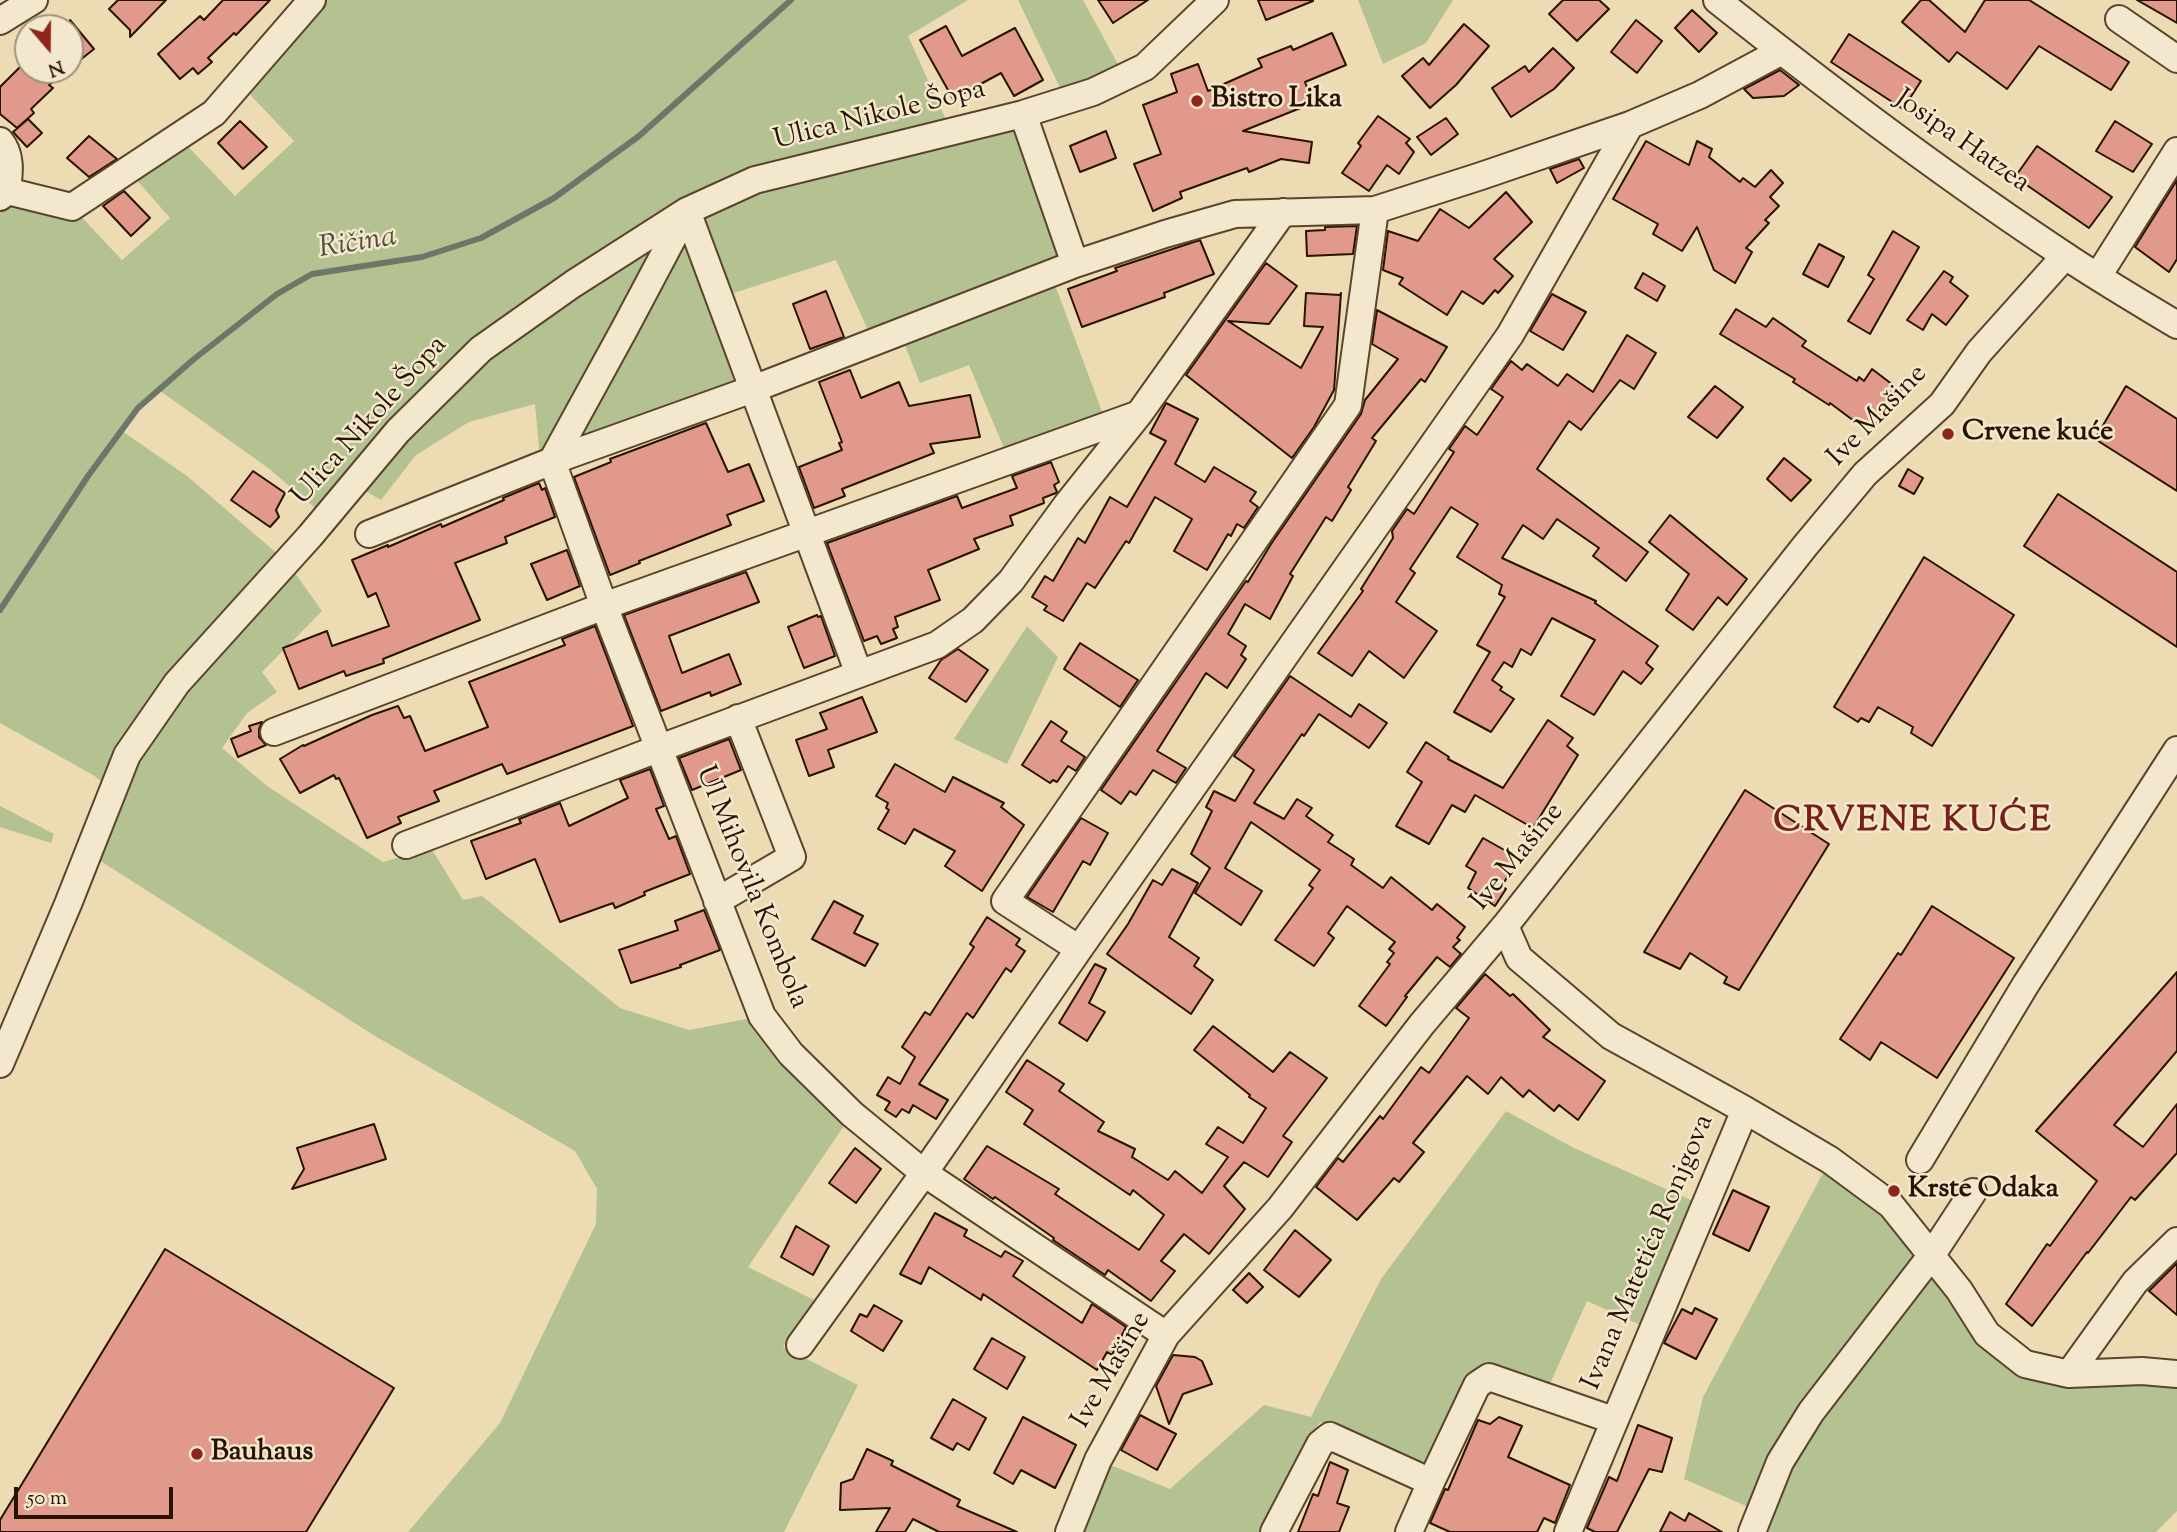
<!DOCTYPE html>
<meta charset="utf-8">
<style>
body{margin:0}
#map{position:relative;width:2177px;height:1532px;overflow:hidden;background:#eddcb3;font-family:"Sorts Mill Goudy",serif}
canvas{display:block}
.north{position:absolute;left:14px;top:14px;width:70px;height:70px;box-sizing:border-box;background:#f3e8ce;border:2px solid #a2927c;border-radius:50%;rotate:160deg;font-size:19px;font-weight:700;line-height:28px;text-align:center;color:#281200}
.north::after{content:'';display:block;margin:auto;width:24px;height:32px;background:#8f2418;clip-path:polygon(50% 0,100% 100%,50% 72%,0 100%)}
.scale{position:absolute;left:14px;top:1487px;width:159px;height:32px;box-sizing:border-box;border:4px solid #281200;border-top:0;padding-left:9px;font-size:21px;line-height:24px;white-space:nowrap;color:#281200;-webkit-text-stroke:5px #f3e8ce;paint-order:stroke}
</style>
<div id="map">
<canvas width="2177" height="1532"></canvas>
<div class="north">N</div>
<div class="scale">50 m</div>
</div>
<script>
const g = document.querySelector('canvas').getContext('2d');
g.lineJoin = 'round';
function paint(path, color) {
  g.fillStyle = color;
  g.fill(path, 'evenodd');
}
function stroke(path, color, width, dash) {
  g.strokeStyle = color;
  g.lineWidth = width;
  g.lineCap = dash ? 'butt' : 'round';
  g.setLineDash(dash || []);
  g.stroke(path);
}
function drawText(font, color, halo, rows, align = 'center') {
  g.font = font + ' "Sorts Mill Goudy",serif';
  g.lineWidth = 5;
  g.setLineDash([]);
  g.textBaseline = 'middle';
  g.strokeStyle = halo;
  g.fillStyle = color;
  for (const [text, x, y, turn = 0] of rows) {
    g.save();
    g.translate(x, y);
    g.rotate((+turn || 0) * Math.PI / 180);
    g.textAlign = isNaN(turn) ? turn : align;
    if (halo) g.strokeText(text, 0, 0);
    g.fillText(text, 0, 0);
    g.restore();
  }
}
paint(new Path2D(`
 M312 0H968L908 36 951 131 1023 114 1075 264 1051 274 1107 425 1009 460 969 365 920 383 900 333 873 341 836 260 718 298 753 389 540 459 535 404 469 422 416 455 381 500 353 484 326 517 268 468 159 390 138 408 122 431 187 476 287 562 322 611 262 672 277 692 247 713 222 748 267 786 383 862 431 848 463 900 482 896 620 1008 689 1030 762 1016 852 1114 748 1267 814 1300 783 1347 858 1385 784 1532H408L500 1423 596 1224 597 1189 575 1151 375 1036 88 853 113 790 93 775 0 723V197L72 207 122 260 170 218 128 170 179 137 235 196 294 141 239 83Z
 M1018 0H1083L1120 68 1063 94Z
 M1358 0H1453L1426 43 1383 64Z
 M1027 626 1058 657 1007 764 954 739Z
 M0 806 54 834 51 843 0 827Z
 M1506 1111 1574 1148 1704 1206 1651 1330 1587 1301 1549 1386 1489 1377 1431 1482 1320 1422 1265 1532H1069L1098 1460 1170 1489 1264 1405 1311 1417 1381 1279Z
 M1830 1160 1891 1205 2025 1364 2177 1374V1511L2156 1532H1752L1760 1512 1684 1479 1703 1397Z`), '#b4c190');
stroke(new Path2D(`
 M0 610 88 476 138 408 194 359 277 294 312 274 422 257 481 238 554 198 639 136 791 0`), '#6c776a', 6);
const building = new Path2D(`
 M118 0H166L130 37V30L109 9Z
 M223 0H270L236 35 234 33 208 58 212 62 198 74 193 68 180 79 158 54 200 16 204 20Z
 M1098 0H1148L1113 23Z
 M1258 0H1313V1L1266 20Z
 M1563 0H1599L1609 9 1577 41 1549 14Z
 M1921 0H1929L1965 32 1985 0H2029L2129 62 2111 90 2039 46 2007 89 1957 52 1949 62 1902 22Z
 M2137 0H2177V23Z
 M1692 10 1717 33 1699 52 1675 28Z
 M70 20 94 49 70 68Z
 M1636 20 1662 41 1637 73 1611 52Z
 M1464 24 1489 46 1456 85 1430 108 1402 76 1423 58 1429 65Z
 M946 26 962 56 1015 28 1043 80 1014 96 1001 73 953 99 920 40Z
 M1332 33 1346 65 1305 82 1313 103 1243 131 1312 142 1309 163 1281 159 1249 172 1247 168 1180 192 1182 198 1153 211 1134 164 1161 154 1143 105 1177 92 1171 74 1198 64 1208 91 1262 67 1258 59 1291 46 1293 50Z
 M1849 34 1921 81 1903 109 1831 62Z
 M1553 48 1574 68 1554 89 1511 117 1492 88 1525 66 1529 72Z
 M24 63 28 66V70H67L49 85 53 88 31 109 34 113 17 128 0 114V87Z
 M1780 70 1799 85 1784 96 1753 98 1744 89Z
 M1378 116 1410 139 1406 143 1414 152 1399 174 1387 165 1369 191 1342 173 1361 146 1358 143Z
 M1446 118 1458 134 1431 155 1417 137Z
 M28 119 42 133 27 147 13 132Z
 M240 121 267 147 243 169 218 143Z
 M2115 121 2152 144 2133 172 2096 151Z
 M1106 131 1116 158 1080 172 1070 146Z
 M89 136 117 159 89 177 67 158Z
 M1646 141 1689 165 1697 141 1712 149 1709 157 1740 182 1743 178 1755 187 1771 170 1783 183 1770 197 1779 206 1765 220 1769 223 1746 248 1752 252 1735 283 1714 270 1697 227 1682 251 1653 234 1658 224 1613 199Z
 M2037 146 2112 197 2089 228 2015 177Z
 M1579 159 1584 168 1557 183 1550 169Z
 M2177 180V259L2169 272 2135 247Z
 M124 191 150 218 131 236 103 206Z
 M1506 192 1532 222 1494 259 1513 276 1498 293 1495 290 1483 304 1462 291 1447 315 1399 284 1403 278 1383 270 1388 231 1418 241 1440 209 1469 228Z
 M1357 226 1353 254 1307 256 1306 231 1325 230V227Z
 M1893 231 1919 247 1870 334 1848 321 1874 279 1868 275Z
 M1200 240 1214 274 1164 293 1165 297 1082 327 1068 289 1117 271 1115 268Z
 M1819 244 1844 257 1828 287 1803 274Z
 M1266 263 1297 286 1269 324 1228 321 1301 368 1323 327 1304 326 1306 293 1340 295 1341 293 1334 390 1314 427 1292 458 1186 375Z
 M1944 271 1953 277 1950 282 1968 296 1946 325 1932 314 1923 330 1907 320Z
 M1643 273 1665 286 1657 301 1635 288Z
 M826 291 844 337 810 349 793 304Z
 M1552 294 1586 312 1563 350 1530 331Z
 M1736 309 1766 327 1773 318 1806 341 1802 346 1857 381 1859 377 1864 381 1872 369 1901 391 1870 433 1830 403 1829 405 1793 382 1795 379 1720 334Z
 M1377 310 1447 347 1425 382 1421 379 1372 438 1376 441 1348 487 1351 490 1332 521 1326 517 1290 574 1293 576 1270 619 1245 604 1228 634 1246 646 1241 655 1246 659 1227 688 1206 673 1157 751 1186 768 1176 783 1153 770 1136 795 1130 791 1121 804 1101 790 1246 581 1248 582 1271 544 1361 414 1365 400 1398 359 1372 344Z
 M1627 335 1656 353 1634 389 1620 380 1581 430 1569 421 1537 469 1648 552 1626 581 1593 556 1599 548 1557 519 1543 539 1523 525 1502 558 1596 601 1595 603 1658 646 1646 663 1653 669 1641 684 1623 671 1594 715 1561 696 1595 640 1552 618 1531 655 1521 649 1512 667 1504 662 1492 680 1502 687 1500 690 1514 699 1491 732 1454 712 1490 652 1477 645 1505 597 1499 594 1502 585 1457 557 1478 524 1451 507 1410 569 1415 573 1396 602 1437 631 1404 678 1369 651 1352 676 1318 653 1363 591 1361 589 1393 538 1392 531 1407 509 1414 514 1454 452 1449 449 1465 426 1477 435 1503 397 1491 389 1511 361 1522 370 1527 364 1558 386 1567 374 1593 392Z
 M850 370 861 398 899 382 909 406 970 395 980 437 930 444 934 453 842 489 845 496 814 508 799 467 842 450 839 443 842 442 819 382Z
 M1715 386 1743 407 1717 438 1688 417Z
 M2126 386 2177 419V491L2095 439Z
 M1166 403 1198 419 1175 464 1205 482 1214 467 1256 492 1250 501 1258 507 1244 528 1237 524 1231 536 1228 534 1207 570 1174 551 1192 519 1155 497 1129 543 1126 541 1095 588 1087 583 1063 621 1044 610 1047 606 1032 597 1045 576 1053 581 1078 538 1085 543 1110 497 1127 507 1166 441 1150 433Z
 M706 423 728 472 749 464 764 501 727 515 731 525 639 561 640 563 610 575 574 477 611 462 610 459Z
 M1784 458 1811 480 1791 501 1767 479Z
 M1051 462 1059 482 1054 485 1057 492 1056 493 1043 498 1044 503 1010 516 1013 525 974 539 979 549 928 570 940 600 895 617 898 627 893 629 897 638 881 644 877 636 864 641 827 543 957 496 962 508 1017 488 1012 476Z
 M1908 469 1923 478 1914 494 1899 486Z
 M253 471 285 493 276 510 279 517 270 527 231 500Z
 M539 483 542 490 545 488 555 517 505 537 507 543 455 563 480 620 383 659 384 663 346 676 344 671 299 689 283 648 327 631 332 646 389 626 376 593 368 597 352 560 388 545V547L441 524 442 527 504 500 503 498Z
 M2058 494 2177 572V647L2024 546Z
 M1670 515 1747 579 1727 605 1718 597 1693 630 1666 610 1689 574 1649 542Z
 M567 550 580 586 547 600 531 564Z
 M1924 557 2014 615 1932 746 1911 733 1913 727 1878 707 1869 722 1861 718 1858 722 1834 707Z
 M746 572 759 602 669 636 682 673 729 654 741 684 711 696 710 692 661 711 624 615Z
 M817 615 818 617 821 616 835 656 804 668 788 627Z
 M595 626 633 726 507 774 502 764 434 791 439 801 398 817 401 823 367 838 339 778 336 779 334 775 300 793 280 759 303 745 304 746 372 715 398 706 404 718 410 716 425 751 488 727 469 682 565 645 562 639Z
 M1080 643 1138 680 1120 707 1064 669Z
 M958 649 988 670 966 702 929 678 941 660Z
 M1290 676 1351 717 1359 704 1387 723 1369 748 1319 714 1304 736 1302 734 1254 803 1284 819 1297 799 1312 808 1306 816 1333 835 1328 842 1354 859 1351 865 1383 888 1391 877 1432 910 1437 904 1465 927 1457 938 1460 940 1453 947 1461 954 1450 967 1437 957 1405 996 1407 997 1386 1026 1359 1006 1390 964 1387 962 1394 953 1389 949 1395 942 1347 906 1328 933 1334 938 1314 966 1275 940 1313 888 1309 885 1320 870 1251 822 1225 868 1262 891 1241 925 1195 893 1210 868 1191 854 1212 811 1206 807 1214 791 1235 801 1254 770 1234 756Z
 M862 697 877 732 828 750 834 767 809 776 796 740 827 729 820 713Z
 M1548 720 1573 738 1567 746 1578 755 1533 828 1475 795 1465 812 1452 805 1429 844 1396 826 1422 782 1407 772 1426 742 1449 757 1448 759 1503 788Z
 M1051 721 1067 732 1061 741 1085 757 1076 771 1068 766 1057 782 1053 780 1050 783 1022 765Z
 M262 722 259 729V737L266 745 238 757 231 739 251 731 249 726Z
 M729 739 741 770 692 790 679 758Z
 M895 764 945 792 953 777 1004 803 1001 807 1024 825 982 891 945 866 955 851 914 829 905 844 878 829 889 810 886 808 888 803 876 796Z
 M650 769 664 806 656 809 669 839 676 836 690 874 644 892 645 895 615 908 613 903 560 922 535 859 486 879 471 841 521 823 519 819 560 803 569 826 628 798 620 780Z
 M1745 790 1829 844 1739 990 1724 983 1727 977 1690 953 1680 969 1644 952Z
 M1081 818 1108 833 1090 865 1083 861 1053 912 1027 897Z
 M1483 838 1515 856 1506 870 1510 872 1502 886 1506 889 1495 906 1468 888 1476 872 1466 866Z
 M1172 869 1198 883 1169 937 1199 958 1194 966 1213 980 1191 1014 1107 954 1128 924 1153 880 1162 885Z
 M834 901 863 916 854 933 878 944 865 966 812 939Z
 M1932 906 2014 958 1937 1078 1881 1042 1870 1060 1840 1039 1898 953 1901 955Z
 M704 910 720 950 680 965 681 967 631 983 619 950 678 930 675 921Z
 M987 917 1020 939 1016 945 1025 951 1011 972 1006 968 973 1018 967 1013 919 1084 948 1100 936 1119 913 1105 909 1113 902 1109 896 1117 885 1110 890 1102 877 1095 888 1077 900 1084 915 1057 902 1047 925 1012 930 1015 974 947 970 944Z
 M1095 964 1106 969 1089 1003 1105 1012 1087 1041 1059 1023Z
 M2177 972V1051L2114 1125 2143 1147 2177 1104V1153L2135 1200 2131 1197 2088 1253 2087 1252 2032 1326 2006 1304 2047 1244 2050 1246 2097 1181 2036 1131Z
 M1485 974 1510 996 1513 994 1550 1030 1543 1037 1605 1081 1578 1120 1559 1105 1554 1111 1529 1090 1523 1097 1501 1077 1488 1094 1467 1076 1413 1143 1424 1152 1399 1182 1394 1178 1357 1220 1316 1187 1338 1158 1343 1162 1380 1116 1383 1119 1421 1067 1429 1073 1469 1018 1456 1008Z
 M1213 1026 1273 1072 1290 1052 1327 1078 1283 1136 1292 1142 1268 1177 1244 1162 1224 1186 1245 1209 1209 1254 1184 1234 1161 1261 1175 1271 1151 1301 1108 1270 1105 1275 1053 1240 1054 1238 995 1197 993 1199 964 1179 987 1146 1059 1189 1055 1194 1139 1250 1164 1215 1133 1190 1130 1195 1024 1124 1033 1110 1006 1092 1027 1060 1064 1084 1059 1091 1104 1122 1098 1131 1135 1149 1132 1157 1168 1180 1175 1171 1202 1193 1228 1157 1206 1144 1218 1127 1243 1143 1266 1108 1249 1097 1250 1095 1194 1050Z
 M374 1124 386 1159 292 1189 304 1169 297 1148Z
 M855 1148 881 1169 856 1203 829 1183Z
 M1733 1190 1769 1207 1749 1251 1713 1234Z
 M935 1213 967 1230 964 1236 1001 1257 1005 1251 1023 1261 1013 1276 1082 1323 1092 1304 1126 1327 1112 1355 1107 1352 1097 1370 983 1294 981 1300 929 1267 921 1284 900 1274Z
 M796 1226 829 1246 813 1275 781 1257Z
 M1295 1230 1331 1260 1299 1297 1264 1270Z
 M165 1249 394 1388 306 1532H0V1520Z
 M2177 1263V1315L2149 1291Z
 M1249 1273 1263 1287 1247 1303 1233 1290Z
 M874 1305 902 1321 883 1351 851 1331 860 1314 867 1317Z
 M1695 1308 1717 1319 1696 1359 1664 1343 1682 1309 1692 1314Z
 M992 1338 1025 1357 1007 1389 974 1369Z
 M1173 1355 1195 1357 1202 1361 1212 1384 1183 1394 1169 1424 1156 1386Z
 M953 1399 986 1418 969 1450 957 1443 953 1450 931 1438Z
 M1140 1415 1176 1434 1157 1470 1121 1450Z
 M1023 1417 1076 1445 1055 1488 1021 1470 1013 1484 994 1473Z
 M1499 1417 1522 1426 1508 1457 1570 1485 1555 1523 1544 1518 1537 1532H1450L1430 1523 1445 1489 1448 1490 1478 1420 1490 1424Z
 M1638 1425 1672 1438 1662 1472 1649 1469 1617 1532H1595L1587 1528 1609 1477 1617 1481Z
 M867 1449 893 1461 891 1465 960 1500 957 1506 1017 1532H939L913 1519 905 1532H876L890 1508 840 1510 841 1483 853 1479Z
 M1330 1462 1348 1470 1337 1503 1349 1507 1339 1532H1298L1313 1494 1318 1496Z
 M1670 1512 1685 1521 1689 1513 1722 1532H1660Z`);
paint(building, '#e0998b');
stroke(building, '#281200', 2);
const minor = new Path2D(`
 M1717 0C1829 89 1944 176 2064 255 2101 280 2139 302 2177 325
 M2119 19 2177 59
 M0 21 34 0
 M1023 114 1075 264
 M0 141C12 155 9 174 7 191L0 197
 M7 191 72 207 214 113 312 0
 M687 211 859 674
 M2098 276 2177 151
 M552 461 604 606 762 1016 791 1054 852 1114 924 1173 1166 1335
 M552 461 625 328 686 213
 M369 534 552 461 753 389 1075 264 1165 234 1235 214 1375 210 1481 176 1630 125 1700 95 1780 52
 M274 732 604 606 1139 414
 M406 845 660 748 937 645 973 620 1011 581 1068 503 1139 414 1283 212
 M717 901 792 857 738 718
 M1505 926 1519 958 1611 1036 1745 1110 1830 1160 1891 1205 1959 1290 1987 1334 2025 1364 2069 1374 2142 1371 2177 1374
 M1079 949 1005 901 1348 405 1375 210
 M0 1064 68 904 127 755 177 683 310 536 398 431 481 349 573 284 687 211 755 180 1023 114 1093 92 1145 67 1215 0
 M1920 1160 2026 984 2177 750
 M800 1345 924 1173 1079 949 1510 335 1630 125
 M2069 1374 2135 1282 2177 1241
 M1069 1532 1098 1460 1166 1335 1280 1208 1422 1024 1505 926 1805 546 1865 474 1942 404 1979 352 2065 256
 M1274 1532 1320 1444 1330 1436 1431 1482 1477 1385 1489 1377 1613 1420
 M1409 1532 1431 1482
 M1568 1532 1745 1110
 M1752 1532 1780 1462 1811 1412 1931 1256 1973 1192`);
stroke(minor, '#59442d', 30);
stroke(minor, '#f3e8ce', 26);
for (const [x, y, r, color] of [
 [1197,101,7,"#8f2418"],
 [1948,434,7,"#8f2418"],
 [1894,1191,7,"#8f2418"],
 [197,1454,7,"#8f2418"]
]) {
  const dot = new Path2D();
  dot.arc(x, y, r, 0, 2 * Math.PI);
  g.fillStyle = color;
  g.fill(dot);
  stroke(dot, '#f3e8ce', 2.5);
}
drawText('bold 28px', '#281200', '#f3e8ce', [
 ["Bistro Lika",1211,101],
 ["Crvene kuće",1962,434],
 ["Krste Odaka",1908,1191],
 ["Bauhaus",211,1454]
], 'left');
drawText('28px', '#281200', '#f3e8ce', [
 ["Ulica Nikole Šopa",880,117,-14],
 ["Josipa Hatzea",1961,143,35],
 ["Ive Mašine",1879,417,-46],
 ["Ulica Nikole Šopa",371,422,-48],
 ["Ive Mašine",1519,858,-51],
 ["Ul Mihovila Kombola",750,888,68],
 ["Ivana Matetića Ronjgova",1650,1253,-67],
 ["Ive Mašine",1113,1371,-60]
]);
drawText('italic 30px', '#504d3e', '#f3e8ce', [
 ["Ričina",358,245,-9]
]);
g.letterSpacing = '2px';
drawText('bold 35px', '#7a1f14', '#f3e8ce', [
 ["CRVENE KUĆE",1913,824]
]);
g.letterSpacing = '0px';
</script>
